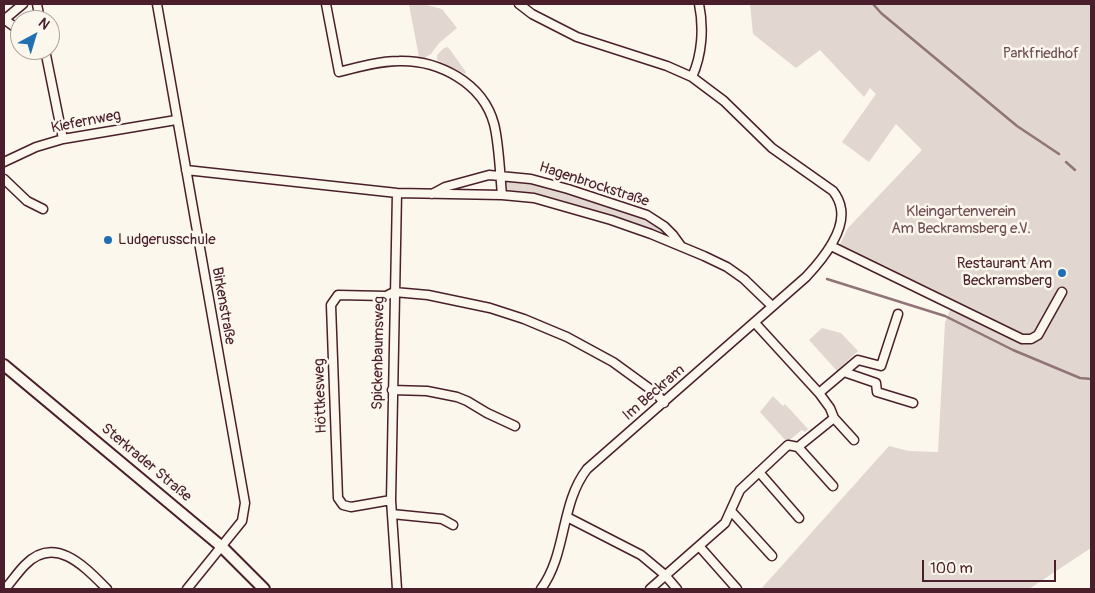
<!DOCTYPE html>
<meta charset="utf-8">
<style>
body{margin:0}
#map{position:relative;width:1095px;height:593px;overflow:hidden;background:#fbf7ec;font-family:Pangolin,sans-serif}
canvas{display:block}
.frame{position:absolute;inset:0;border:5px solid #4a1f2b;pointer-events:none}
.north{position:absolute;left:10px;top:10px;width:50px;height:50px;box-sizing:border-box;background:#fbf7ec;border:1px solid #b4a19f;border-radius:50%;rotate:39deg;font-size:14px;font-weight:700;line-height:20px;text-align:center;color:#4a1f2b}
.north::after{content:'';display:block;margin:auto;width:18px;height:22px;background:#1f6fb2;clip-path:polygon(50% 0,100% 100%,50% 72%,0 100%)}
.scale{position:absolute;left:922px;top:560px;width:134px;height:22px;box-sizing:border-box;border:2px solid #4a1f2b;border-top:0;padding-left:6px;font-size:15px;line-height:18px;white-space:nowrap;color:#4a1f2b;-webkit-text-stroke:4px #fbf7ec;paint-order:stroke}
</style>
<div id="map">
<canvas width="1095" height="593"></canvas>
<div class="frame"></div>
<div class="north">N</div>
<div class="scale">100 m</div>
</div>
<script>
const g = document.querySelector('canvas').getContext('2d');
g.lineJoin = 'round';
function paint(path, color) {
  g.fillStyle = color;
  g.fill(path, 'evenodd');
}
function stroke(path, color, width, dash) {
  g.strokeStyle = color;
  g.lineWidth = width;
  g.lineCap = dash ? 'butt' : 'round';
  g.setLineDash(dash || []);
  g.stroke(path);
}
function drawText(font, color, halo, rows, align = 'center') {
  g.font = font + ' Pangolin,sans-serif';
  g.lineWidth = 5;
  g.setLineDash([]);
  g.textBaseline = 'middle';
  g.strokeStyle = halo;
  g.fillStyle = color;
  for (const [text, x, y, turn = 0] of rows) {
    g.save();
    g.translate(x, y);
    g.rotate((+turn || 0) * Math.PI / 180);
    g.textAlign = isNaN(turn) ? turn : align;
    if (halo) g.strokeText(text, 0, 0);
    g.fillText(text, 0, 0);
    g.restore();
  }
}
paint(new Path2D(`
 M413 4H423L442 9 457 28 439 43 431 54 424 58 419 57 409 5Z
 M750 4H1091V548L1029 589H761L889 446 909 451 938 452 945 322 953 303 839 246 848 228 922 150 896 124 869 162 842 142 876 94 870 88 864 97 820 50 796 68 753 34Z
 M448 47 466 72 465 74 437 60V55L444 48Z
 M508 179C542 186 646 209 666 234L664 235 636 224 561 200 534 194 507 191 504 184Z
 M822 328 841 333 858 351 837 371 809 340Z
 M773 396 783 406 785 404 808 429 805 432 802 430 787 442 760 412Z`), '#e2d7d0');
stroke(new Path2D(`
 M873 4 881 13 1017 126 1059 154
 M1066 162 1075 170
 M827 279 945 316 1013 350 1080 378 1091 379`), '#907477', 2.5);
const street = new Path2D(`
 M37 4 40 20
 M157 4 245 503 242 521 187 589
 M326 4 339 72C358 67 380 61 399 61 439 60 483 83 494 124 499 143 500 174 502 195
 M519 4 532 14 577 37 667 66 692 77 724 101 772 148 833 191C837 196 840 202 841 209 845 233 821 261 806 277L587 469C560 504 567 554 541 589
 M4 19 20 31
 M5 19 23 4
 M45 50 63 139
 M692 77C702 55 704 28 699 4
 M4 162 36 147 63 139 176 120
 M186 170 397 193 502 195 534 198 611 220 651 234 704 256 727 267 744 279 772 306
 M4 179 27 201 43 209
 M397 193 391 500 397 589
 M432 194 445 187 489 175 531 179 568 189 647 215 664 226 673 235 681 246
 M831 246 1022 339H1031L1038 335 1062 292
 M844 372 876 383 877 392 913 403
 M392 390 427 391 457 397 467 401 487 413 515 426
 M819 393 858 360 881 366 898 314
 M834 418 854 440
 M798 447 833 486
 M759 472 799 518
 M391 500 351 507 343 505 338 498 331 305 338 295 386 296 394 292 428 295 490 308 524 319 567 337 613 362 657 394 664 403
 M731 511 772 556
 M392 514 442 519 453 525
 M567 517 641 555 665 575 677 589
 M699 546 737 589
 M5 589C12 581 18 572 25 565 55 534 85 567 107 589
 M650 589 725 523 740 490 788 445 798 447 834 418 830 408 819 393 755 323`);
const secondary = new Path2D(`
 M4 365 222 547 264 589`);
stroke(street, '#4a1f2b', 11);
stroke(secondary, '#4a1f2b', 14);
stroke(street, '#fbf7ec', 8);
stroke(secondary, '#fbf7ec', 10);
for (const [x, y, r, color] of [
 [108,240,5,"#1f6fb2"],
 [1062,273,5,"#1f6fb2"]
]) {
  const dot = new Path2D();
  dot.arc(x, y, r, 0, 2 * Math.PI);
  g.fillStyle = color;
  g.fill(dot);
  stroke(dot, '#fbf7ec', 2);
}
drawText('15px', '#704d54', '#fbf7ec', [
 ["Parkfriedhof",1041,54],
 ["Kleingartenverein",961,212],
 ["Am Beckramsberg e.V.",961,229]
]);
drawText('15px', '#4a1f2b', '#fbf7ec', [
 ["Kiefernweg",86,122,-11],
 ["Hagenbrockstraße",594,185,18],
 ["Birkenstraße",223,306,80],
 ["Spickenbaumsweg",379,353,-89],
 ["Im Beckram",654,393,-41],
 ["Höttkesweg",321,396,-92],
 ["Sterkrader Straße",146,463,40]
]);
drawText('15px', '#4a1f2b', '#fbf7ec', [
 ["Ludgerusschule",118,240],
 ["Restaurant Am",1052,264,"right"],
 ["Beckramsberg",1052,281,"right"]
], 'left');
</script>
